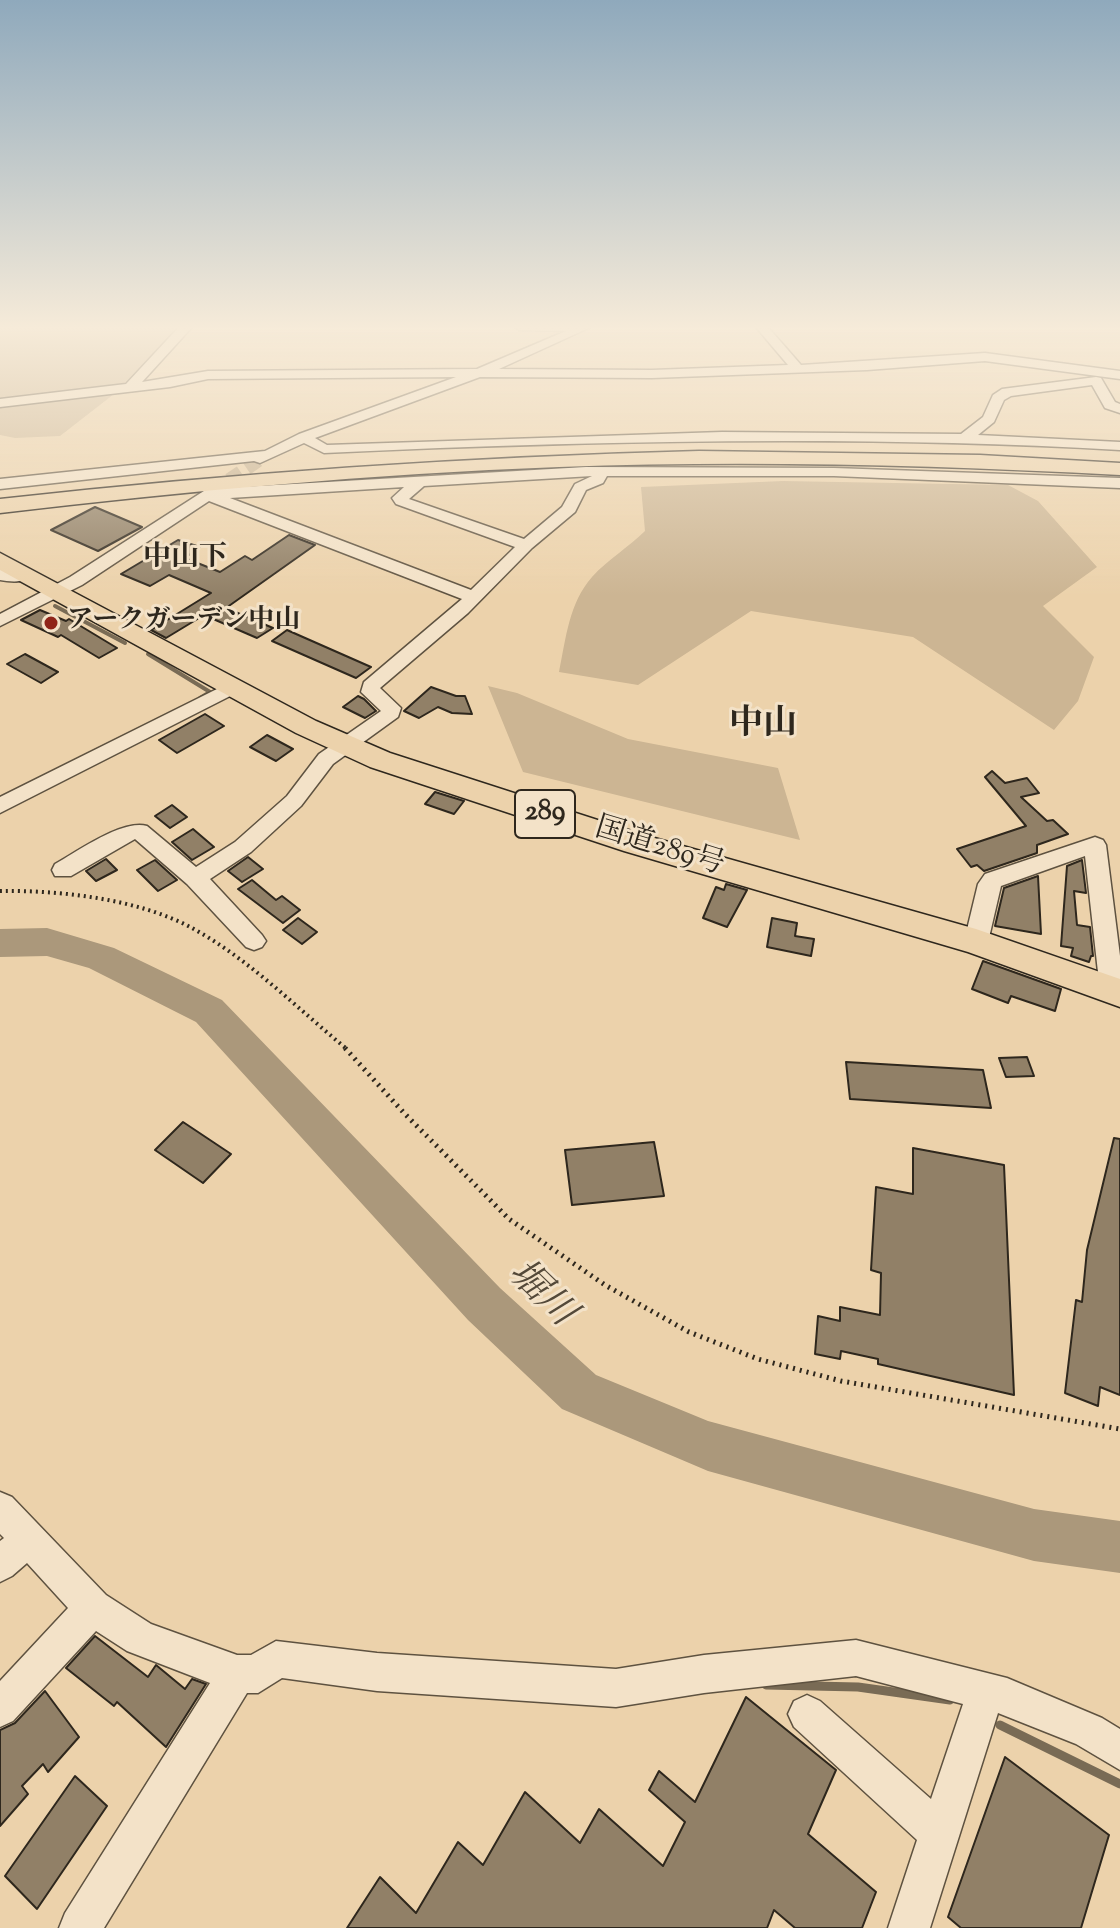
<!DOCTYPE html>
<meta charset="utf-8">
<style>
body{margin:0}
canvas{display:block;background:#ecd2ab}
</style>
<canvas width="1120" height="1928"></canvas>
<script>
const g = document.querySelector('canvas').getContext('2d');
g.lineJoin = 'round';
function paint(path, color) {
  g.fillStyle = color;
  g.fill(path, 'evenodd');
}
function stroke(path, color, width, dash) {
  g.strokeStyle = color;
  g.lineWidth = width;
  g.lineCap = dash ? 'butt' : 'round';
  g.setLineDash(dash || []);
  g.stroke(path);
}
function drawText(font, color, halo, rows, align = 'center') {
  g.font = font + ' "Sorts Mill Goudy","Noto Serif JP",serif';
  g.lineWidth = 6;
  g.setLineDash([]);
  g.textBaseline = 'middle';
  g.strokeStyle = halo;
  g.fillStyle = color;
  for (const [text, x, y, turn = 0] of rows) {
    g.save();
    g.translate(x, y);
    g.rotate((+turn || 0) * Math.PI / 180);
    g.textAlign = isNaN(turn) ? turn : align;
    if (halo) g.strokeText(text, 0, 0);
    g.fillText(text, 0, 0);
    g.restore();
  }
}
paint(new Path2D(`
 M0 326H179L114 394 60 436 15 438 0 435Z
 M783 481 1008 485 1038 501 1097 567 1043 606 1094 657 1078 701 1054 730 913 637 751 611 638 685 559 672C566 638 569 603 592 577 607 560 629 547 645 531L641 487Z
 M488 686 517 693 628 739 778 768 800 840 523 772Z`), '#ccb593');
stroke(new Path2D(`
 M55 606 125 643
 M148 654 210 692 200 698`), '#796b55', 4);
stroke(new Path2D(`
 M766 1685 858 1687 950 1700
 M1000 1725 1120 1784`), '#796b55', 9);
paint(new Path2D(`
 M47 928 114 948 222 1000 500 1288 596 1375 708 1421 1034 1509 1120 1521V1573L1034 1561 708 1471 562 1409 468 1320 196 1022 89 968 47 956 0 957V929Z`), '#ab987b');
const building = new Path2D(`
 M95 507 142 527 98 551 51 530Z
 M289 535 315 545 226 608 273 628 257 638 204 615 166 638 151 630 211 593 169 575 150 586 121 574 178 540 200 547 185 558 220 572 245 556 252 560Z
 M40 610 66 621 69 619 117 648 99 658 61 635 58 637 21 620Z
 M287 630 371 667 356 678 272 641Z
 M25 654 58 672 41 683 7 664Z
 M431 687 456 696H465L472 714 452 713 438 707 419 718 404 711Z
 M358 696 364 699 376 711 365 718 343 707Z
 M205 714 224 726 177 753 159 740Z
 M267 735 293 749 276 761 250 747Z
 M992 771 1005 783 1027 778 1039 793 1021 797 1047 821 1053 820 1068 834 1037 845V853L984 871 977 865 971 867 957 849 1026 826 985 777Z
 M435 792 464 801 454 814 425 804Z
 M172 805 187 817 170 828 155 816Z
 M193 829 214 847 192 860 172 842Z
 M248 857 263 869 242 882 228 871Z
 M106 859 117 870 96 881 86 871Z
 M155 860 177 880 158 891 137 870Z
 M1082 860 1086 893 1074 891 1077 925 1090 927 1093 956H1091L1089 962 1071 956 1073 948 1061 946 1067 866Z
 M1038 876 1041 934 995 926 1004 888Z
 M252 880 276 900 282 896 300 910 283 923 238 889Z
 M726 884 747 890 727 927 703 918 716 887 724 890Z
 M298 918 317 932 302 944 283 930Z
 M772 918 797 923 795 936 814 939 811 956 767 947Z
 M983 961 1061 989 1055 1011 1011 996 1008 1003 972 989Z
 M1027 1057 1034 1076 1006 1077 999 1058Z
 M846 1062 983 1070 991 1108 850 1099Z
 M183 1122 231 1154 203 1183 155 1150Z
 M1114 1138 1120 1139V1395L1100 1387 1098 1406 1065 1393 1076 1300 1082 1302 1087 1250Z
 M654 1142 664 1196 572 1205 565 1150Z
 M913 1148 1004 1165 1014 1395 878 1364V1359L841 1351 840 1359 815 1354 818 1316 840 1321V1307L880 1315 881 1273 871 1270 876 1187 913 1194Z
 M95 1636 148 1677 156 1665 185 1689 192 1679 206 1684 166 1747 117 1702 114 1706 66 1668Z
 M45 1691 79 1737 48 1772 43 1764 22 1786 28 1794 0 1826V1730L15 1723Z
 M746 1697 836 1770 808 1834 876 1892 862 1928H795L774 1910 767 1928H347L380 1877 416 1913 458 1842 483 1865 525 1792 580 1843 599 1809 663 1866 685 1822 649 1790 659 1771 695 1802Z
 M1005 1757 1109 1835 1081 1928H961L948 1917Z
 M75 1776 107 1806 37 1909 5 1876Z`);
paint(building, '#918067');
stroke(building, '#2e271d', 2);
stroke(new Path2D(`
 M212 492 260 459`), '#c6b08f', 14, [14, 7]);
const minor = new Path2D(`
 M180 326H193L142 382 208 371 477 369 566 331 519 330 513 326H593L499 369 652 370 788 365 755 326H767L801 365 985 353 1120 371V379L985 361 867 370 652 378 480 377 315 438 327 445 722 432 961 434 983 417 993 395 1002 389 1096 377 1101 378 1115 402 1120 404V413L1105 408 1092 385 1011 396 1004 400 994 422 978 435 1120 442V450C855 435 590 441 324 453L304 443 260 463 254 461 0 489V479L265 451 299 434 456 377 208 379 170 387 0 407V399L126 384Z
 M586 467 834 468 1120 478V488L834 476H607L603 483 586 490 575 512 532 548 468 613 380 688 401 708 398 717 333 764 301 806 251 852 210 879 262 935 266 941 262 947 254 950 246 947 187 884 135 839 71 876H55L52 870 55 864C77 852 122 819 147 826L196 867 235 842 287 796 319 754 381 711 361 692 364 682 462 599 209 501 82 585 0 626V614L70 577 207 489ZM592 476 575 484 562 507 524 539 409 499 424 486ZM404 487 392 498 396 504 515 547 471 590 230 498Z
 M0 568 27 570 35 575C28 583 10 582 0 580Z
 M233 681 242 687 240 691 0 813V797Z
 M1095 837 1103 840 1106 845 1120 956V997L1112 1000 1103 997 1100 990 1085 856 1001 886 988 942 984 948 976 951 968 948 964 942 978 884 985 874Z
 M0 1492 12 1497 106 1595 151 1624 237 1655H251L276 1641 377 1653 616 1669 704 1655 856 1640 1007 1678 1102 1718 1120 1729V1770L1076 1744 998 1713 930 1928H888L917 1840 794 1727 788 1714 794 1701 807 1695 820 1701 931 1799 963 1704 856 1676 704 1693 616 1707 377 1691 282 1678 258 1693H247L104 1928H59L65 1913 210 1683 127 1651 96 1631 13 1721 0 1727V1681L68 1608 27 1563 12 1576 0 1582V1541L4 1538 0 1534Z`);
const highway = new Path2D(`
 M699 451 980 455 1120 463V475C933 465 746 460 559 467 372 474 186 491 0 513V499C233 473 465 457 699 451Z
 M0 553 316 721 390 753 644 835 976 929 1120 979V1007L968 952 624 851 370 767 296 733 0 570Z`);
stroke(minor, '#5e5240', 3);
stroke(highway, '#2e271d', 3);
stroke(new Path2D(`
 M0 891C59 890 139 899 192 928 249 959 298 1009 348 1050`), '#2e271d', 4, [2, 4]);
stroke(new Path2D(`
 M345 1048 404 1113 509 1219 605 1285 689 1332 758 1359 841 1381 1120 1429`), '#2e271d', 5, [2, 5]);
paint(minor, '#f3e2c8');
paint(highway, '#ecd2ab');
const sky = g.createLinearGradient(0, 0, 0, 596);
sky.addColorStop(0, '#8fa9bc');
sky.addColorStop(0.55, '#f6ebd9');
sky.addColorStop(1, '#f6ebd900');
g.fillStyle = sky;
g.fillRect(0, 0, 1120, 596);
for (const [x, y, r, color] of [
 [51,623,8,"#8f2418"]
]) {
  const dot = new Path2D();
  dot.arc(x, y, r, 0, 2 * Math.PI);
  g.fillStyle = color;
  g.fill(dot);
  stroke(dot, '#f3e2c8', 3);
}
drawText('bold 26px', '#2e271d', '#f3e2c8', [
 ["アークガーデン中山",67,623]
], 'left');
drawText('bold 28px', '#2e271d', '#f3e2c8', [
 ["中山下",185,560]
]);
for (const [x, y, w] of [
 [545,814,60]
]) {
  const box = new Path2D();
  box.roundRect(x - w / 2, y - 24, w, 48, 6);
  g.fillStyle = '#f3e2c8';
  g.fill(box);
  stroke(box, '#2e271d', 2);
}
drawText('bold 28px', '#2e271d', null, [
 ["289",545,814]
]);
drawText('30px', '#2e271d', '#f3e2c8', [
 ["国道289号",659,849,17]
]);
drawText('bold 34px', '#2e271d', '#f3e2c8', [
 ["中山",763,727]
]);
drawText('italic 38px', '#544939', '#f3e2c8', [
 ["堀川",539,1296,44]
]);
</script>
